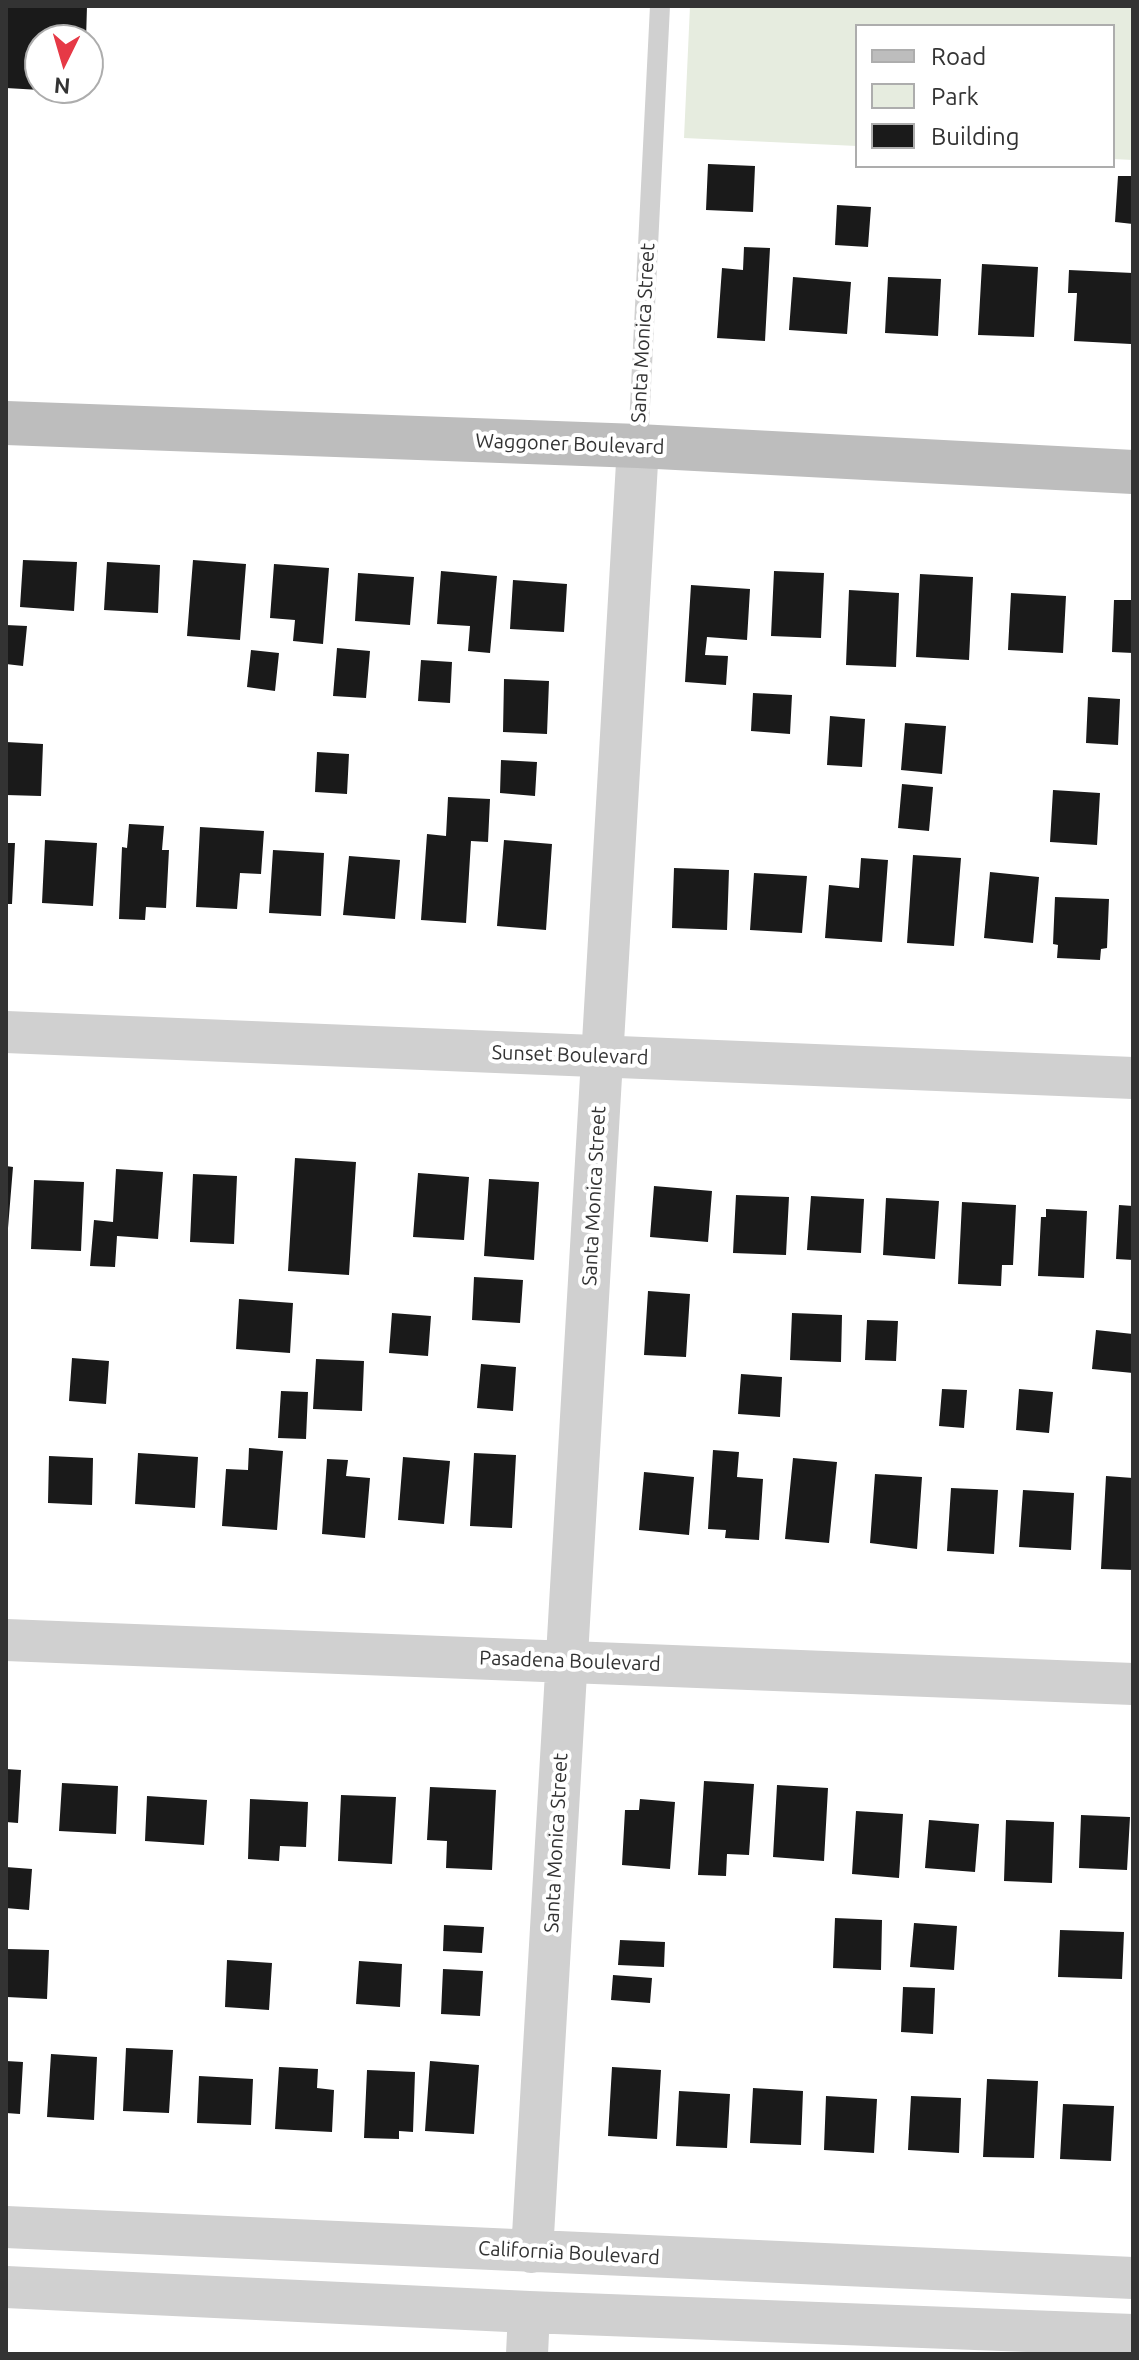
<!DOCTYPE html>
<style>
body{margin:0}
#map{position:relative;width:1139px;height:2360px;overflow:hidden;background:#fff;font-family:Ubuntu,sans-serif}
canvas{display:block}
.frame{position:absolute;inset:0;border:8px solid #333;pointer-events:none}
.legend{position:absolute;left:855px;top:24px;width:260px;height:144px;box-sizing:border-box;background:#fff;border:2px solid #adadad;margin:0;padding:10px 14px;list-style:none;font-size:24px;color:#333}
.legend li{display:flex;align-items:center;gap:16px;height:40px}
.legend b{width:40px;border:2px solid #adadad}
.north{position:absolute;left:24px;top:24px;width:80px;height:80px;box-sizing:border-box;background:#fff;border:2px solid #adadad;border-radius:50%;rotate:185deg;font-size:22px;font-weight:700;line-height:32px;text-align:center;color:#333}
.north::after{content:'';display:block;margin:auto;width:28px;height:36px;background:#e63946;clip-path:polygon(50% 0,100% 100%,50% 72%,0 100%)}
</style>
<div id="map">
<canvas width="1139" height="2360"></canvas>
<div class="frame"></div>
<ul class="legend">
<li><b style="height:10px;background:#bdbdbd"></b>Road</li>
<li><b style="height:22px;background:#e6ecdf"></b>Park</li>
<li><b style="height:22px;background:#1a1a1a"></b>Building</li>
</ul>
<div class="north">N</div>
</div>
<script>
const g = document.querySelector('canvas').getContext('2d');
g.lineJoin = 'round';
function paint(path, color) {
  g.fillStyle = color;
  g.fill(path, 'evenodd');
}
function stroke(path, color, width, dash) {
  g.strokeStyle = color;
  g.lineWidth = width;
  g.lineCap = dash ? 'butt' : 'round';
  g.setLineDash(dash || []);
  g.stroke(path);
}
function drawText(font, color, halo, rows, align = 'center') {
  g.font = font + ' Ubuntu,sans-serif';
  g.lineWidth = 8;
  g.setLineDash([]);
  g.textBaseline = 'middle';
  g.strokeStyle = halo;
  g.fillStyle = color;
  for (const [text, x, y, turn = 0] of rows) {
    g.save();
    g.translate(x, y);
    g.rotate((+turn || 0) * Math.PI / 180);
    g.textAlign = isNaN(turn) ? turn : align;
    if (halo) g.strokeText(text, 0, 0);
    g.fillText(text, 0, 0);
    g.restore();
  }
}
paint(new Path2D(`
 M690 6H1133V160L1113 159V26H857V146L684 138Z`), '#e6ecdf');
paint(new Path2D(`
 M6 6H87L86 40H40V90L6 88Z
 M708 164 755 166 753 212 706 210Z
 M1118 176H1133V224L1115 222Z
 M837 205 871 207 868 247 835 245Z
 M744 247 770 248 765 341 717 338 722 268 743 270Z
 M982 264 1038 267 1034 337 978 335Z
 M1069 270 1133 273 1131 344 1074 341 1077 293H1068Z
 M793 277 851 282 847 334 789 330Z
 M888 277 941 279 938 336 885 333Z
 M23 560 77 562 74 611 20 607Z
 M193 560 246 564 240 640 187 636Z
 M107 562 160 565 158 613 104 610Z
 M274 564 329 568 323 644 293 641 295 620 270 618Z
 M441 571 497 576 490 653 468 651 470 626 437 624Z
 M774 571 824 573 821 638 771 636Z
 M358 573 414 577 410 625 355 621Z
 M920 574 973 577 969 660 916 657Z
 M513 580 567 584 564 632 510 629Z
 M691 585 750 589 747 640 707 637 705 655 728 656 726 685 685 682Z
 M849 590 899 593 896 667 846 665Z
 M1011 593 1066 596 1063 653 1008 650Z
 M1114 600H1133V653L1112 652Z
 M6 625 27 626 23 666 6 664Z
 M337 648 370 651 366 698 333 696Z
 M251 650 279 653 275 691 247 687Z
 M421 660 452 662 450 703 418 701Z
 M504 679 549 681 547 734 503 732Z
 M753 693 792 695 790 734 751 731Z
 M1088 697 1120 699 1118 745 1086 743Z
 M830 716 865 719 862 767 827 765Z
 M905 723 946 726 942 774 901 770Z
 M6 742 43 744 41 796 6 795Z
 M317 752 349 754 347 794 315 792Z
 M501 760 537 762 535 796 500 793Z
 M902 784 933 787 929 831 898 828Z
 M1053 790 1100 793 1097 845 1050 842Z
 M448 797 490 799 488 842 471 841 466 923 421 920 427 834 446 836Z
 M129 824 164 826 162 850H169L166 908 146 907 145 920 119 919 122 847 127 848Z
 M200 827 264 831 261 874 240 873 237 909 196 907Z
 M45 840 97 843 93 906 42 903Z
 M504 840 552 844 546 930 497 926Z
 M6 843H15L12 904H6Z
 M273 850 324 853 321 916 269 913Z
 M913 855 961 858 954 946 907 943Z
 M349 856 400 860 395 919 343 915Z
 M861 858 888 860 882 942 825 938 829 885 859 888Z
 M674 868 729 870 727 930 672 928Z
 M990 872 1039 877 1033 943 984 938Z
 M754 873 807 876 802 933 750 930Z
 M1055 897 1109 899 1107 948 1101 949 1100 960 1057 958 1058 945 1053 944Z
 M295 1158 356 1162 349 1275 288 1271Z
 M6 1166 13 1167 8 1228H6Z
 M116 1169 163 1172 158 1239 117 1236 115 1267 90 1266 94 1220 113 1222Z
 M418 1173 469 1177 464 1240 413 1237Z
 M193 1174 237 1176 234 1244 190 1242Z
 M489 1179 539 1182 534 1260 484 1256Z
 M34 1180 84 1182 81 1251 31 1249Z
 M654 1186 712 1191 708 1242 650 1237Z
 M736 1195 789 1197 786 1255 733 1253Z
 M811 1196 864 1199 861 1253 807 1250Z
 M886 1198 939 1201 935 1259 883 1255Z
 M962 1202 1016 1205 1013 1265H1002L1001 1286 958 1284Z
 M1119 1205 1133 1206V1260L1116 1259Z
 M1046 1209 1087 1211 1084 1278 1038 1276 1041 1217H1046Z
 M474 1277 523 1280 520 1323 472 1320Z
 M648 1291 690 1294 686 1357 644 1355Z
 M239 1299 293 1303 290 1353 236 1349Z
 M392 1313 431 1316 428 1356 389 1353Z
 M792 1313 842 1315 841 1362 790 1360Z
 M867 1320 898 1321 896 1361 865 1360Z
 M1096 1330 1133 1334V1373L1092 1369Z
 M72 1358 109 1361 106 1404 69 1401Z
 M316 1359 364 1361 362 1411 313 1409Z
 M481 1364 516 1367 513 1411 477 1408Z
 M741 1374 782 1377 780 1417 738 1414Z
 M942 1389 967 1390 964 1428 939 1426Z
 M1019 1389 1053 1392 1049 1433 1016 1430Z
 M281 1391 308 1392 306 1439 278 1438Z
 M249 1448 283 1451 277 1530 222 1526 226 1469 248 1470Z
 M713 1450 739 1452 737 1477 763 1479 759 1540 725 1538 726 1530 708 1529Z
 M138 1453 198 1457 195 1508 135 1504Z
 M474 1453 516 1455 512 1528 470 1526Z
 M49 1456 93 1458 92 1505 48 1503Z
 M403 1457 450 1461 444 1524 398 1520Z
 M793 1458 837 1462 829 1543 785 1539Z
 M327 1459 348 1460 346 1476 370 1478 365 1538 322 1534Z
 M644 1472 694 1477 689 1535 639 1530Z
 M875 1474 922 1477 917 1549 870 1543Z
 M1106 1476 1133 1478V1570L1101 1569Z
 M951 1488 998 1490 994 1554 947 1551Z
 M1023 1490 1074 1493 1071 1550 1019 1547Z
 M6 1769 21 1770 18 1823 6 1822Z
 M704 1781 754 1784 749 1855 727 1854 726 1876 698 1875Z
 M62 1783 118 1786 116 1834 59 1831Z
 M777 1785 828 1788 824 1861 773 1857Z
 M430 1787 496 1790 492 1870 446 1868 447 1841 427 1840Z
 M341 1795 396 1797 392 1864 338 1861Z
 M147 1796 207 1800 204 1845 145 1841Z
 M250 1799 308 1802 306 1847 280 1846 279 1861 248 1859Z
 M640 1799 675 1802 670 1869 622 1865 625 1810H639Z
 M856 1811 903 1814 899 1878 852 1874Z
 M1081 1815 1130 1817 1127 1870 1079 1868Z
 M929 1820 979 1824 975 1872 925 1868Z
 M1006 1820 1054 1822 1052 1883 1004 1881Z
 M6 1867 32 1869 29 1910 6 1908Z
 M835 1918 882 1920 881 1970 833 1968Z
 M914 1923 957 1926 954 1970 910 1967Z
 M444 1925 484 1927 482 1953 443 1951Z
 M1060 1930 1124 1932 1122 1979 1058 1977Z
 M620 1940 665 1942 664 1967 618 1965Z
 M6 1949 49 1950 47 1999 7 1997Z
 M227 1960 272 1963 269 2010 225 2007Z
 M359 1961 402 1964 400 2007 356 2004Z
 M443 1969 483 1971 480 2016 441 2014Z
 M613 1975 652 1978 650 2003 611 2000Z
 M903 1987 935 1988 933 2034 901 2032Z
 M126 2048 173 2050 169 2113 123 2111Z
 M51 2054 97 2057 94 2120 47 2117Z
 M6 2061 23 2062 20 2114 6 2113Z
 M430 2061 479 2065 474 2134 425 2131Z
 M279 2067 318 2069 317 2088 334 2090 332 2132 275 2129Z
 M612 2067 661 2070 657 2139 608 2136Z
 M367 2070 415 2072 413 2132 399 2131V2139L364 2138Z
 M199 2076 253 2079 251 2125 197 2123Z
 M987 2079 1038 2081 1034 2158 983 2157Z
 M753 2088 803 2091 801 2145 750 2143Z
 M679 2091 730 2094 727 2148 676 2146Z
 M826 2096 877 2099 874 2153 824 2150Z
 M911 2096 961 2098 959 2153 908 2150Z
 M1063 2104 1114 2106 1111 2161 1060 2159Z`), '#1a1a1a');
stroke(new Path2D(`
 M638 446 660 6`), '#d0d0d0', 20);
stroke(new Path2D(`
 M6 1032 1133 1078
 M6 1640 1133 1684
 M6 2227 1133 2278
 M532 2252 638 446
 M6 2287 529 2312 1133 2335
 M527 2354 529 2312`), '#d0d0d0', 42);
stroke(new Path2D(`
 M6 423 638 446 1133 472`), '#bdbdbd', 44);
drawText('20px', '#333', '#fff', [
 ["Santa Monica Street",643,333,-87],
 ["Waggoner Boulevard",570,444,2],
 ["Sunset Boulevard",570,1055,2],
 ["Santa Monica Street",594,1196,-87],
 ["Pasadena Boulevard",570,1661,2],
 ["Santa Monica Street",556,1843,-87],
 ["California Boulevard",569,2253,3]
]);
</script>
